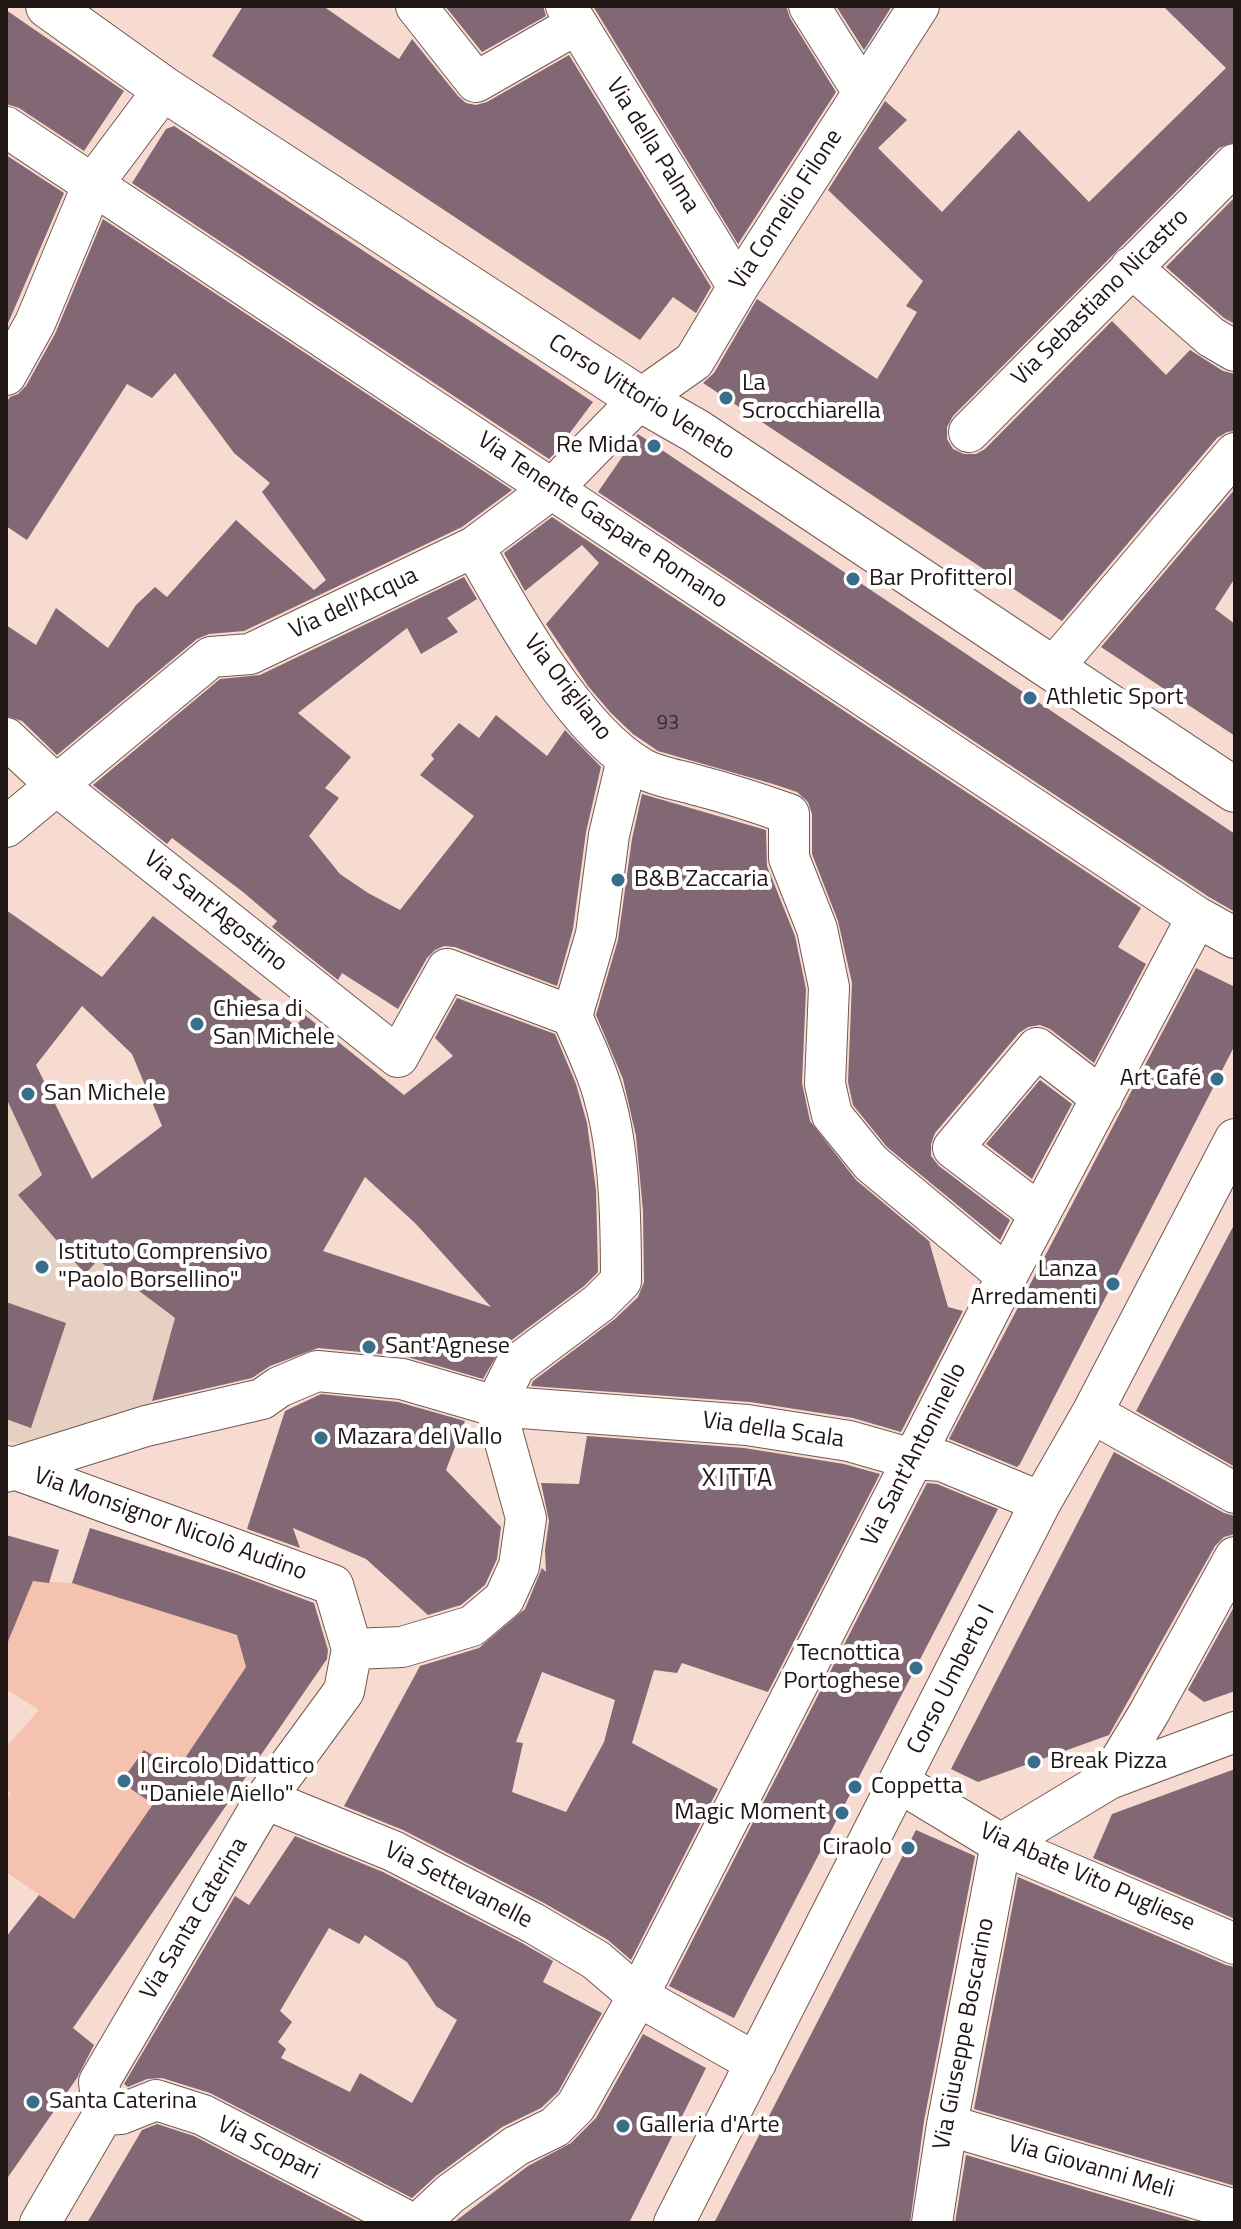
<!DOCTYPE html>
<meta charset="utf-8">
<style>
body{margin:0}
#map{position:relative;width:1241px;height:2229px;overflow:hidden;background:#f8dbd0;font-family:"Titillium Web",sans-serif}
canvas{display:block}
.frame{position:absolute;inset:0;border:8px solid #201613;pointer-events:none}
</style>
<div id="map">
<canvas width="1241" height="2229"></canvas>
<div class="frame"></div>
</div>
<script>
const g = document.querySelector('canvas').getContext('2d');
g.lineJoin = 'round';
function paint(path, color) {
  g.fillStyle = color;
  g.fill(path, 'evenodd');
}
function stroke(path, color, width, dash) {
  g.strokeStyle = color;
  g.lineWidth = width;
  g.lineCap = dash ? 'butt' : 'round';
  g.setLineDash(dash || []);
  g.stroke(path);
}
function drawText(font, color, halo, rows, align = 'center') {
  g.font = font + ' "Titillium Web",sans-serif';
  g.lineWidth = 8;
  g.setLineDash([]);
  g.textBaseline = 'middle';
  g.strokeStyle = halo;
  g.fillStyle = color;
  for (const [text, x, y, turn = 0] of rows) {
    g.save();
    g.translate(x, y);
    g.rotate((+turn || 0) * Math.PI / 180);
    g.textAlign = isNaN(turn) ? turn : align;
    if (halo) g.strokeText(text, 0, 0);
    g.fillText(text, 0, 0);
    g.restore();
  }
}
paint(new Path2D(`
 M6 1099 42 1175 18 1196 84 1273 99 1260 179 1322 168 1343 150 1407 26 1445 6 1440Z`), '#e5d0c2');
paint(new Path2D(`
 M33 1581 72 1583 237 1635 246 1667 177 1770 144 1751 122 1782 153 1804 74 1919 6 1872V1800L11 1794 6 1789V1747L39 1710 6 1689V1646Z`), '#f5c2af');
paint(new Path2D(`
 M243 6H323L399 59 412 39 458 96 466 103 476 105 487 102 569 55 711 287 696 313 673 297 640 340 212 56Z
 M445 6H543L546 16 482 52Z
 M593 6H786L790 18 836 92 738 244Z
 M836 6H892L864 50Z
 M1163 6H1235V142L1219 148 953 416 947 427V439L953 449 964 454H976L985 449 1112 321 1166 375 1190 350 1223 371 1235 374V431L1227 432 1217 438 1062 621 703 383 714 373 757 299 877 379 917 312 906 306 923 281 828 190 885 101 907 120 878 148 942 212 1019 130 1089 202 1226 68Z
 M6 10 124 91 84 151 19 108 6 104Z
 M174 126 593 402 554 454 549 459 132 183 166 129Z
 M6 155 64 193 6 328Z
 M1235 197V324L1224 318 1166 267Z
 M103 219 512 490 462 527 244 631 209 634 197 639 57 755 22 721 6 716V625L36 645 56 608 108 648 136 605 155 587 167 597 236 520 314 590 326 580 262 492 270 483 234 453 175 373 152 398 127 384 27 540 6 526V403L10 397 18 394 26 386 55 334Z
 M638 434 1235 834V912L1209 897 598 492Z
 M1235 489V578L1215 609 1235 624V736L1101 647Z
 M552 517 1141 908 1118 947 1146 964 1094 1063 1050 1029 1040 1025 1028 1027 1019 1033 935 1133 931 1144V1156L939 1166 1010 1220 1000 1240 887 1147 853 1105 848 1082 852 983 838 921 812 854V814L808 802 797 792 773 784 658 751 633 734 611 713 588 686 546 624 599 563 582 545 525 591 504 553Z
 M464 577 477 599 447 618 458 632 421 654 407 628 298 713 351 757 325 788 339 798 309 836 340 874 368 893 400 910 474 816 420 775 434 759 431 755 459 723 479 738 496 715 547 756 565 730 601 767 586 832 573 929 557 986 455 947 444 946 435 950 427 958 398 1009 342 973 338 980 272 927 277 921 243 892 172 838 167 844 93 785 220 679 260 675Z
 M642 794 766 830 767 866 795 936 806 989 802 1083 810 1121 856 1180 929 1241 948 1307 963 1311 901 1432 853 1418 750 1402 531 1386 533 1381 615 1319 638 1297 644 1282 643 1211 636 1136 623 1079 596 1015 618 940 632 839Z
 M6 910 102 977 153 916 296 1026 305 1015 404 1095 453 1056 435 1038 457 998 555 1034 576 1084 587 1123 596 1190 598 1272 584 1286 501 1348 483 1379 404 1356 318 1348 270 1366 252 1378 152 1401 175 1318 98 1260 85 1274 18 1195 42 1175 8 1102 6 1104ZM82 1006 132 1054 162 1126 92 1179 36 1065ZM365 1177 416 1224 491 1307 323 1251Z
 M1196 968 1235 987V1045L1020 1464 1017 1467 949 1439Z
 M1040 1080 1072 1104 1032 1179 986 1144Z
 M1235 1223V1467L1136 1411Z
 M6 1302 66 1323 31 1428 6 1419Z
 M321 1394 398 1402 465 1421 446 1470 501 1527 497 1559 485 1585 461 1605 428 1615 366 1559 293 1528 300 1548 247 1529 285 1411Z
 M587 1436 744 1448 844 1464 880 1474 768 1692 682 1663 677 1673 654 1670 632 1743 718 1789 631 1960 608 1940 544 1903 403 1830 344 1806 420 1666 479 1648 525 1609 542 1568 546 1572 545 1550 549 1521 541 1483 579 1484ZM542 1672 615 1700 604 1742 566 1812 512 1792 523 1743 516 1742Z
 M1114 1452 1224 1513 1235 1516V1534L1224 1537 1215 1546 1109 1735 978 1782 951 1769Z
 M927 1483 937 1484 998 1509 734 2018 669 1986Z
 M90 1528 233 1573 314 1603 328 1650 327 1659 73 2028 94 2045 77 2078 6 2180V1937L39 1895 74 1919 153 1804 121 1782 144 1750 177 1770 246 1667 237 1635 72 1583Z
 M6 1535 59 1550 49 1583 33 1581 7 1644Z
 M1235 1605V1691L1204 1702 1188 1690Z
 M1235 1769V1919L1093 1858 1112 1814Z
 M916 1830 975 1856 924 2121 910 2223H714Z
 M295 1836 383 1872 522 1943 553 1961 543 1982 602 2013 558 2092 541 2108 502 2127 436 2176 412 2198 210 2093 162 2078 147 2079 128 2087 124 2084 235 1896 249 1905ZM329 1928 359 1944 365 1935 407 1962 436 2006 457 2020 412 2103 360 2073 350 2092 281 2058 286 2049 278 2042 292 2022 280 2011Z
 M1018 1877 1226 1965 1235 1967V2186L974 2109Z
 M643 2034 706 2068 629 2223H453L528 2166 571 2143 596 2118Z
 M157 2124 194 2136 361 2223H87L142 2130Z
 M966 2155 1198 2223H955Z`), '#816874');
const minor = new Path2D(`
 M416 6 476 82 577 24
 M566 6 738 287
 M809 6 863 92
 M6 127 1197 917 1235 938
 M1131 267 1211 337 1235 351
 M6 375 35 323 93 184 164 89
 M969 432 1235 164
 M474 547C510 612 577 733 643 769 658 777 679 780 696 785 727 793 758 803 789 814V858L817 929 829 987 825 1084 832 1115 871 1163 1007 1276
 M1052 669 1235 453
 M6 738 55 784 398 1057 447 969 572 1016
 M6 827 211 657 250 654 474 547 553 488 640 399 694 361 738 287 919 6
 M572 1016 596 934 609 835 627 759
 M1040 1214 953 1148 1037 1048 1102 1098
 M495 1406 515 1366 599 1303 621 1281C621 1224 620 1151 604 1097 597 1069 583 1043 572 1016
 M1092 1413 1235 1493
 M6 1466 333 1585 352 1649 344 1691 265 1799 99 2082 103 2115 40 2223
 M6 1472 12 1468 146 1426 262 1399 279 1387 317 1371 402 1379 495 1406 747 1425 849 1441 912 1459 942 1461 1041 1502
 M352 1649 402 1647 472 1626 504 1599 519 1566 526 1518 495 1406
 M1109 1779 1149 1713 1235 1557
 M900 1783 1001 1844 1235 1944
 M265 1799 393 1851 533 1923 596 1960 638 1996 756 2063
 M1001 1844 1109 1779 1235 1732
 M103 2115 121 2114 156 2100 203 2115 411 2223
 M947 2125 1235 2210
 M419 2223 450 2194 516 2146 555 2127 576 2106 638 1996 1007 1276 1197 917
 M674 2223 1041 1502 1092 1413 1235 1139
 M932 2223 947 2125 1001 1844`);
const major = new Path2D(`
 M48 6 164 89 640 399 696 431 1235 790`);
stroke(minor, '#725950', 42);
stroke(major, '#725950', 46);
stroke(minor, '#fff', 40);
stroke(major, '#fff', 44);
for (const [x, y, r, color] of [
 [726,398,8,"#386e89"],
 [654,446,8,"#386e89"],
 [853,579,8,"#386e89"],
 [1030,698,8,"#386e89"],
 [618,880,8,"#386e89"],
 [197,1024,8,"#386e89"],
 [1217,1079,8,"#386e89"],
 [28,1094,8,"#386e89"],
 [42,1267,8,"#386e89"],
 [1113,1284,8,"#386e89"],
 [369,1347,8,"#386e89"],
 [321,1438,8,"#386e89"],
 [916,1668,8,"#386e89"],
 [1034,1762,8,"#386e89"],
 [124,1781,8,"#386e89"],
 [855,1787,8,"#386e89"],
 [842,1813,8,"#386e89"],
 [908,1848,8,"#386e89"],
 [33,2102,8,"#386e89"],
 [623,2126,8,"#386e89"]
]) {
  const dot = new Path2D();
  dot.arc(x, y, r, 0, 2 * Math.PI);
  g.fillStyle = color;
  g.fill(dot);
  stroke(dot, '#fff', 3);
}
drawText('20px', '#382a2b', null, [
 ["93",668,724]
]);
drawText('24px', '#201613', '#fff', [
 ["Via della Palma",652,146,58],
 ["Via Cornelio Filone",787,210,-57],
 ["Via Sebastiano Nicastro",1101,298,-45],
 ["Corso Vittorio Veneto",641,398,32],
 ["Via Tenente Gaspare Romano",602,521,34],
 ["Via dell'Acqua",354,604,-25],
 ["Via Origliano",567,688,52],
 ["Via Sant'Agostino",215,912,39],
 ["Via della Scala",773,1431,8],
 ["Via Sant'Antoninello",915,1455,-63],
 ["Via Monsignor Nicolò Audino",170,1525,20],
 ["Corso Umberto I",952,1680,-63],
 ["Via Abate Vito Pugliese",1087,1878,24],
 ["Via Settevanelle",458,1886,27],
 ["Via Santa Caterina",195,1919,-59],
 ["Via Giuseppe Boscarino",965,2034,-79],
 ["Via Scopari",268,2149,27],
 ["Via Giovanni Meli",1091,2168,16]
]);
drawText('24px', '#201613', '#fff', [
 ["La",742,384],
 ["Scrocchiarella",742,412],
 ["Re Mida",638,446,"right"],
 ["Bar Profitterol",869,579],
 ["Athletic Sport",1046,698],
 ["B&B Zaccaria",634,880],
 ["Chiesa di",213,1010],
 ["San Michele",213,1038],
 ["Art Café",1201,1079,"right"],
 ["San Michele",44,1094],
 ["Istituto Comprensivo",58,1253],
 ["\"Paolo Borsellino\"",58,1281],
 ["Lanza",1097,1270,"right"],
 ["Arredamenti",1097,1298,"right"],
 ["Sant'Agnese",385,1347],
 ["Mazara del Vallo",337,1438],
 ["Tecnottica",900,1654,"right"],
 ["Portoghese",900,1682,"right"],
 ["Break Pizza",1050,1762],
 ["I Circolo Didattico",140,1767],
 ["\"Daniele Aiello\"",140,1795],
 ["Coppetta",871,1787],
 ["Magic Moment",826,1813,"right"],
 ["Ciraolo",892,1848,"right"],
 ["Santa Caterina",49,2102],
 ["Galleria d'Arte",639,2126]
], 'left');
g.letterSpacing = '2px';
drawText('26px', '#201613', '#fff', [
 ["XITTA",738,1480]
]);
g.letterSpacing = '0px';
</script>
